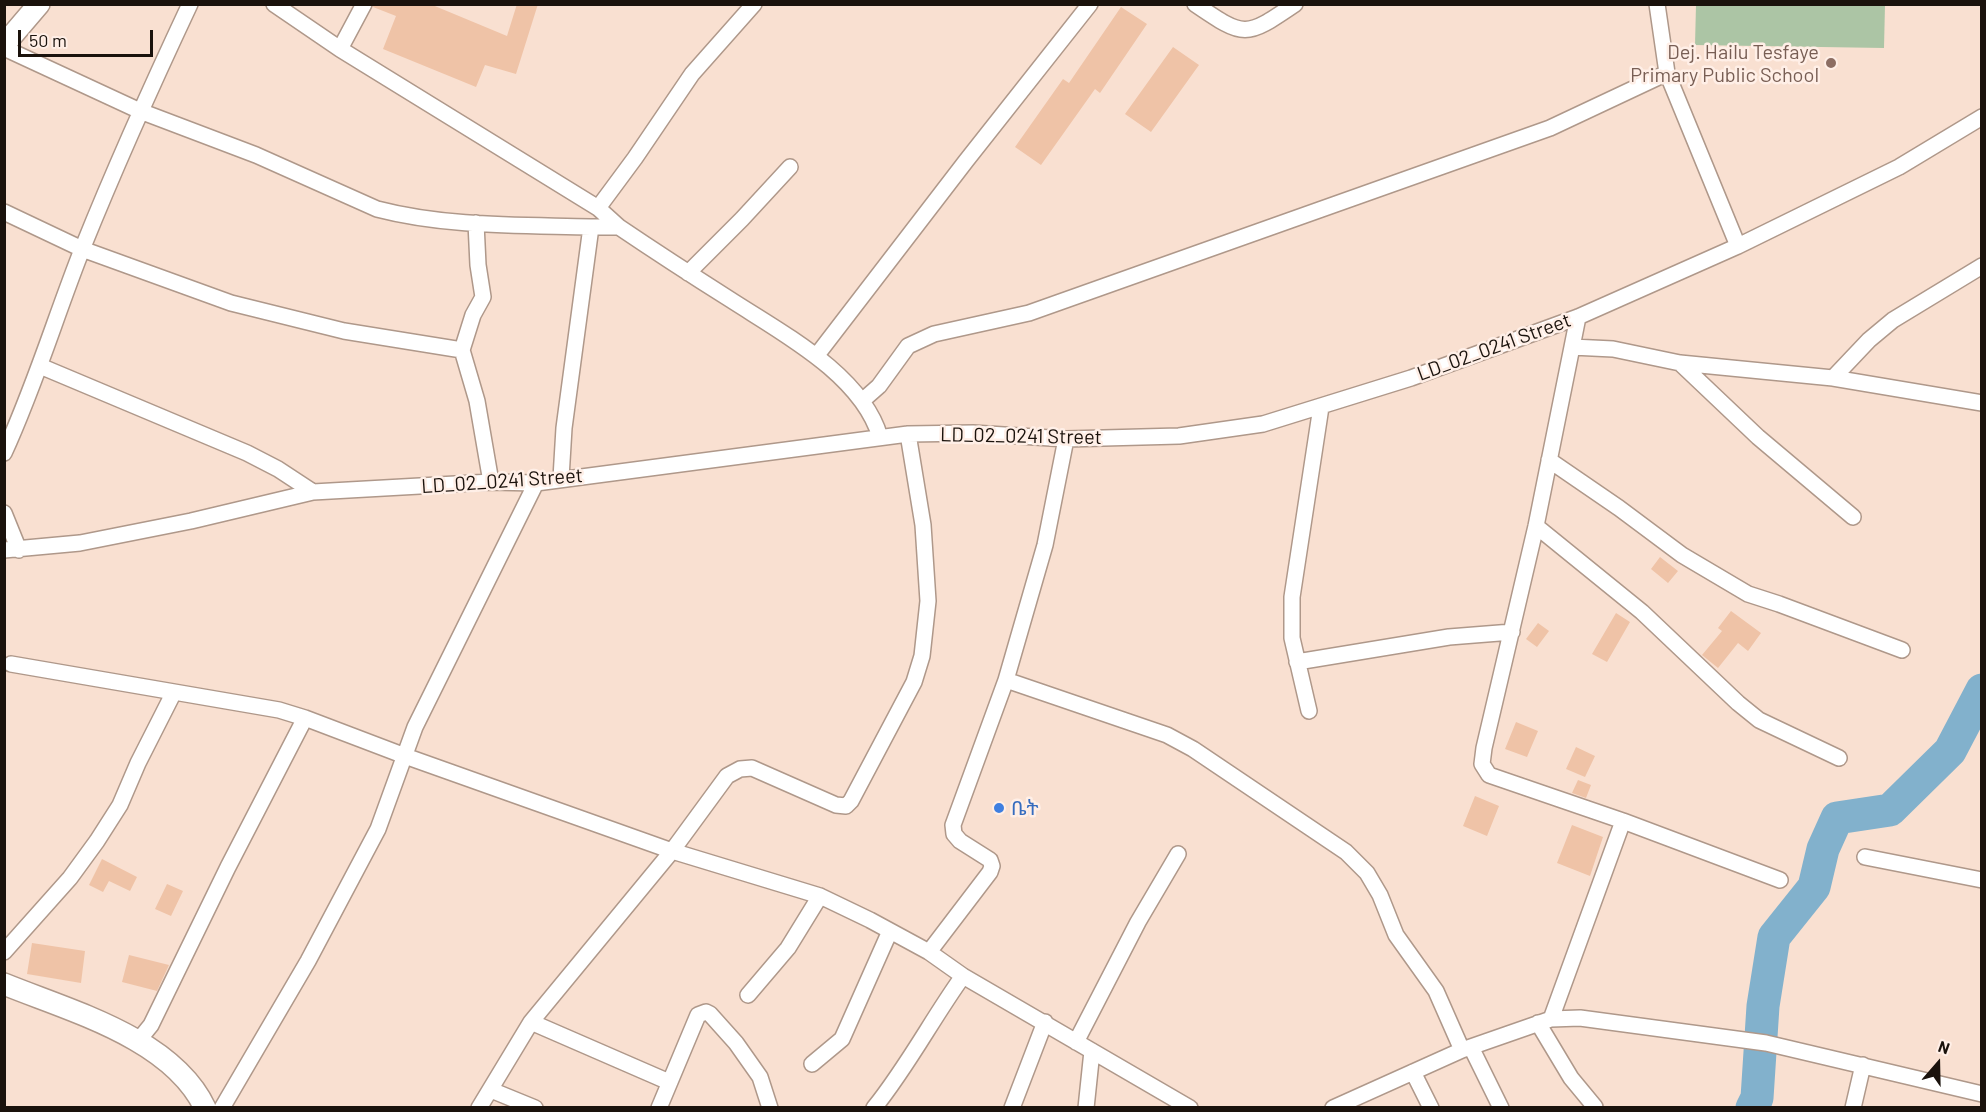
<!DOCTYPE html>
<meta charset="utf-8">
<style>
body{margin:0}
#map{position:relative;width:1986px;height:1112px;overflow:hidden;background:#f9e0d1;font-family:Barlow,sans-serif}
canvas{display:block}
.frame{position:absolute;inset:0;border:6px solid #1a120c;pointer-events:none}
.north{position:absolute;left:1908px;top:1034px;width:60px;height:60px;-webkit-text-stroke:4px #ffefe7;paint-order:stroke;rotate:20deg;font-size:16px;font-weight:700;line-height:24px;text-align:center;color:#1a120c}
.north::after{content:'';display:block;margin:auto;width:21px;height:27px;background:#1a120c;clip-path:polygon(50% 0,100% 100%,50% 72%,0 100%)}
.scale{position:absolute;left:18px;top:30px;width:135px;height:27px;box-sizing:border-box;border:3px solid #1a120c;border-top:0;padding-left:8px;font-size:18px;line-height:21px;white-space:nowrap;color:#1a120c;-webkit-text-stroke:4px #ffefe7;paint-order:stroke}
</style>
<div id="map">
<canvas width="1986" height="1112"></canvas>
<div class="frame"></div>
<div class="north">N</div>
<div class="scale">50 m</div>
</div>
<script>
const g = document.querySelector('canvas').getContext('2d');
g.lineJoin = 'round';
function paint(path, color) {
  g.fillStyle = color;
  g.fill(path, 'evenodd');
}
function stroke(path, color, width, dash) {
  g.strokeStyle = color;
  g.lineWidth = width;
  g.lineCap = dash ? 'butt' : 'round';
  g.setLineDash(dash || []);
  g.stroke(path);
}
function drawText(font, color, halo, rows, align = 'center') {
  g.font = font + ' Barlow,"Noto Sans Ethiopic",sans-serif';
  g.lineWidth = 5;
  g.setLineDash([]);
  g.textBaseline = 'middle';
  g.strokeStyle = halo;
  g.fillStyle = color;
  for (const [text, x, y, turn = 0] of rows) {
    g.save();
    g.translate(x, y);
    g.rotate((+turn || 0) * Math.PI / 180);
    g.textAlign = isNaN(turn) ? turn : align;
    if (halo) g.strokeText(text, 0, 0);
    g.fillText(text, 0, 0);
    g.restore();
  }
}
paint(new Path2D(`
 M1696 5H1885L1884 48 1695 45Z`), '#acc5a5');
stroke(new Path2D(`
 M1752 1108 1757 1098 1763 1006 1774 937 1814 887 1823 849 1837 818 1890 810 1950 751 1982 690`), '#82b1cc', 33);
paint(new Path2D(`
 M374 4H430L507 36 517 4H538L516 74 485 65 476 87 383 49 396 16 373 7Z
 M1121 7 1147 24 1100 93 1095 89 1041 165 1015 147 1063 79 1069 83Z
 M1173 47 1199 65 1151 132 1125 114Z
 M1660 557 1678 571 1668 583 1651 569Z
 M1731 611 1761 633 1748 651 1738 643 1718 668 1702 655 1722 631 1718 628Z
 M1616 613 1630 622 1607 662 1592 654Z
 M1538 623 1549 631 1537 647 1526 639Z
 M1516 722 1538 731 1527 757 1505 749Z
 M1576 747 1595 756 1585 777 1566 769Z
 M1578 780 1591 785 1586 798 1572 793Z
 M1475 796 1499 806 1487 836 1463 826Z
 M1572 825 1603 837 1590 876 1557 863Z
 M102 859 137 877 130 891 109 881 103 892 89 885Z
 M167 884 183 891 171 916 155 909Z
 M32 943 85 951 81 983 27 974Z
 M129 955 169 965 157 991 122 982Z`), '#efc3a7');
const street = new Path2D(`
 M274 4 340 49 598 208 619 227C656 252 693 276 731 300 782 333 862 375 880 437
 M1195 4C1245 38 1245 38 1295 4
 M1657 4 1667 73 1738 246
 M4 48 140 111 256 155 377 209C446 227 520 225 591 227
 M340 49 364 4
 M598 208 635 158 692 74 754 4
 M4 212 82 249 231 303 344 331 462 350 477 401 491 482
 M688 273 742 219 790 167
 M1578 317 1572 347 1613 349 1680 363 1833 378 1982 403
 M462 350 473 315 483 297 478 265 476 223
 M817 355 966 161 1090 4
 M1680 363 1758 437 1853 517
 M40 366 247 453 278 469 313 492
 M1833 378 1869 340 1893 320 1982 266
 M862 401 879 386 908 346 934 334 1029 313 1550 128 1667 73
 M1066 439 1045 545 1006 680 1167 735 1193 749 1346 852 1367 873 1380 895 1396 935 1436 991 1462 1050
 M4 453C35 386 56 315 83 247 116 165 152 85 190 4
 M1549 460 1619 508 1682 555 1748 594 1779 604 1902 650
 M561 478 564 428 591 227H619
 M4 513 19 550
 M1536 526 1642 612 1738 703 1759 720 1839 758
 M4 550 80 543 191 521 313 492 491 482 536 483 908 434 973 433 1066 439 1179 436 1263 424 1411 378 1578 317 1738 246 1899 167 1982 117
 M1297 662 1449 637 1512 632
 M11 664 279 710 305 718
 M1309 711 1292 638V597L1321 407
 M1623 821 1780 880
 M1865 857 1982 880
 M4 952 70 878 97 841 120 805 138 763 174 692
 M929 952 990 872 992 866 990 860 960 841 954 834 953 825 1006 680
 M748 995 788 948 820 896
 M1551 1019 1623 821 1489 775 1482 764 1484 748 1536 526 1572 347
 M531 1022 669 1082
 M1538 1023 1571 1078 1595 1107
 M138 1041 151 1025 228 867 305 718 405 756 672 851 820 896 870 920 929 952 963 976 1190 1108
 M1076 1042 1138 922 1178 854
 M1471 1047 1501 1108
 M812 1064 842 1039 890 931
 M1413 1072 1431 1108
 M491 1090 535 1108
 M222 1108 308 961 378 829 415 727 536 483
 M479 1108 531 1022 672 851 727 776 740 769 752 768 836 805 846 806 851 801 914 682 922 656 928 601 923 525 908 434
 M659 1108 698 1015 706 1012 710 1014 736 1043 760 1077 770 1108
 M874 1108C908 1066 932 1019 963 976
 M1012 1108 1045 1022
 M1086 1108 1092 1051
 M1333 1108 1462 1050 1551 1019 1580 1018 1766 1043 1982 1094
 M1853 1108 1863 1065`);
const secondary = new Path2D(`
 M4 45 39 4
 M4 984C70 1011 172 1038 205 1108`);
stroke(street, '#af988a', 18);
stroke(secondary, '#af988a', 24);
stroke(street, '#fff', 15);
stroke(secondary, '#fff', 21);
for (const [x, y, r, color] of [
 [1831,63,6,"#8d6e63"],
 [999,808,6,"#3f7fe0"]
]) {
  const dot = new Path2D();
  dot.arc(x, y, r, 0, 2 * Math.PI);
  g.fillStyle = color;
  g.fill(dot);
  stroke(dot, '#ffefe7', 2);
}
drawText('20px', '#785e54', '#ffefe7', [
 ["Dej. Hailu Tesfaye",1819,52],
 ["Primary Public School",1819,75]
], 'right');
drawText('20px', '#1a120c', '#ffefe7', [
 ["LD_02_0241 Street",1494,347,-20],
 ["LD_02_0241 Street",1021,436,1],
 ["LD_02_0241 Street",502,481,-4]
]);
drawText('20px', '#366cbe', '#ffefe7', [
 ["ቤት",1011,808]
], 'left');
</script>
